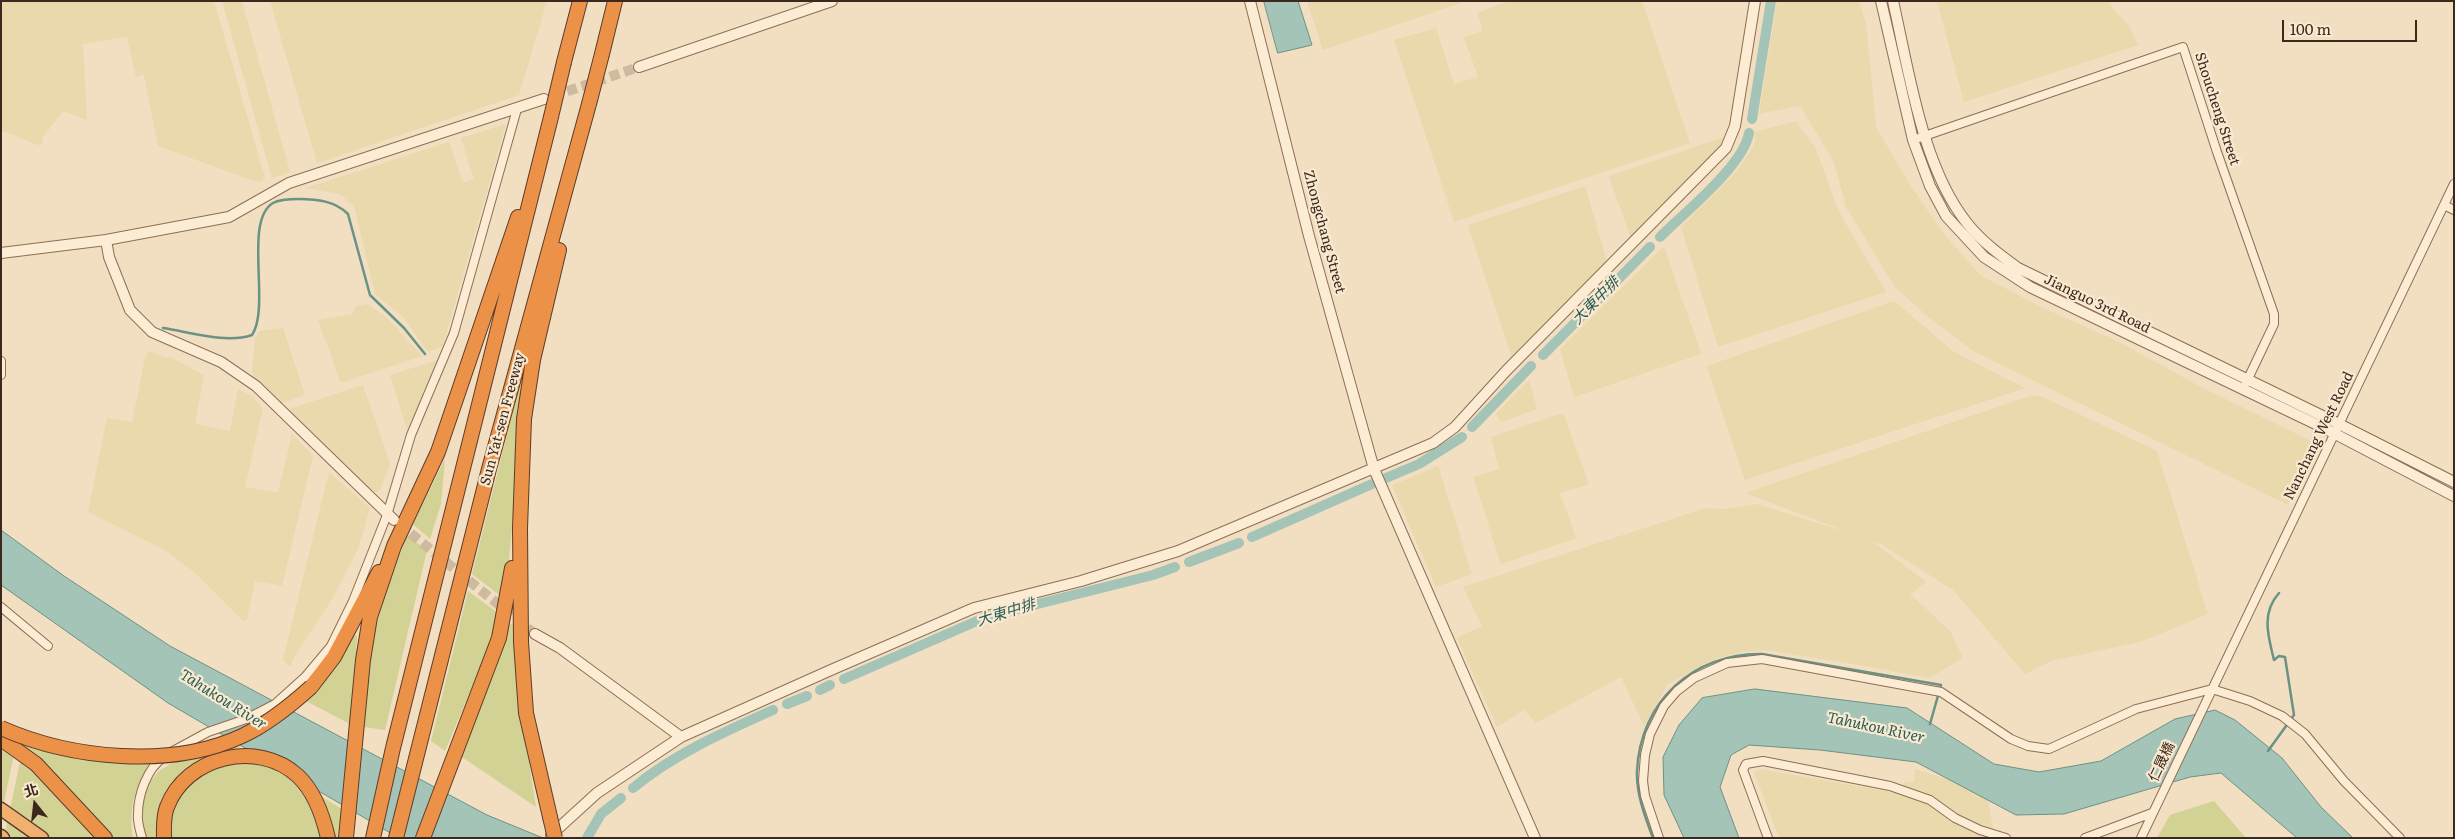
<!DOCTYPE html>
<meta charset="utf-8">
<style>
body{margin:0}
#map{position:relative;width:2455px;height:839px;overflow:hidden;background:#f2dec0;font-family:Literata,"Noto Sans TC",serif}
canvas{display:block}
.frame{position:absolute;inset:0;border:2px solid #3c281c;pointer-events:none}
.north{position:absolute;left:10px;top:779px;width:50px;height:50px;-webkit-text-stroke:4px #f9e9d1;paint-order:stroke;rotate:344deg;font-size:14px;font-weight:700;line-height:20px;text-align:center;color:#3c281c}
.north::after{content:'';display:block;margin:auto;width:18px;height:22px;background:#3c281c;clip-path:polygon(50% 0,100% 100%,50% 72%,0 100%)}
.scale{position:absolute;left:2282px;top:20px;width:135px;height:22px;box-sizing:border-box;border:2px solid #3c281c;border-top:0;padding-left:6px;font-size:15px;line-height:18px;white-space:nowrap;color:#3c281c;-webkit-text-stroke:4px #f9e9d1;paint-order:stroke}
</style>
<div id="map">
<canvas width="2455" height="839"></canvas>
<div class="frame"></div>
<div class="north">北</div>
<div class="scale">100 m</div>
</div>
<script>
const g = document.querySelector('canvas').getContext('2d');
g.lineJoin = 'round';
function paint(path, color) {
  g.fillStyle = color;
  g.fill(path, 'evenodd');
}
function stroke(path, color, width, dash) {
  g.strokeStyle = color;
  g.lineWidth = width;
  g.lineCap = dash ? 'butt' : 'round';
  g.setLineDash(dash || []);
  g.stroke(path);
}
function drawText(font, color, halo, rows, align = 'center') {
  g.font = font + ' Literata,"Noto Sans TC",serif';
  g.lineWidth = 4.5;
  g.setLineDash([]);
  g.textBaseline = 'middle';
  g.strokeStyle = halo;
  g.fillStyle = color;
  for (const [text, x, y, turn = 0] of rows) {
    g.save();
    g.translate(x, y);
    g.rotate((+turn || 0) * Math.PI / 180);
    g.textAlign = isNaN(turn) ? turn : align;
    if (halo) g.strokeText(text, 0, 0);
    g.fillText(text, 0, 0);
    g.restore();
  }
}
paint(new Path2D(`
 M1 1H214L265 178 261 182 254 181 158 146 144 75 136 77 127 37 83 44 87 120 63 111 43 137 42 144 38 145 1 130Z
 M222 1H242L290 172 272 178Z
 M270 1H547L519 95 317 163Z
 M1307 1H1466L1323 50Z
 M1509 1H1642L1690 143 1454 222 1394 40 1436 28 1454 84 1478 77 1464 37 1483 31 1477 13Z
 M1777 1H1859L1866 23 1876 127 1909 183 1943 233 1980 275 2041 307 2117 341 2199 386 2317 444 2288 505 1973 351 1926 315 1895 287 1846 207 1834 162 1800 106 1759 114Z
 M1937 1H2109L2112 8 2128 24 2138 45 1964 102Z
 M1796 121 1816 149 1838 210 1886 292 1718 347 1681 227 1738 170 1755 143V132Z
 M506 124 443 346 428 352 403 317 375 294 354 206 340 194 306 188 449 142 463 183 474 179 461 138Z
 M1727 136 1729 138 1631 239 1609 176Z
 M1585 186 1607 262 1512 358 1468 225Z
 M1664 246 1701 354 1574 397 1560 349Z
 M1894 301 1954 352 2025 388 1745 480 1707 366Z
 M368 304 387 318 422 356 341 383 318 320 352 314 356 306Z
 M283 328 305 395 279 404 255 379 252 372 255 338 260 331Z
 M150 351 167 358 168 356 204 375 195 424 230 431 238 389 252 396 263 408 245 487 278 493 292 434 313 456 282 586 255 581 247 619 243 621 194 572 165 550 88 512 107 418 132 422 145 358Z
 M438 360 421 405 407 430 390 375Z
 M1529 380 1537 409 1501 422 1496 414Z
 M363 385 390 464 380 490 377 492H374L286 410Z
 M2033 395 2043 397 2157 451 2208 614 2140 642 2051 661 2025 674 1953 590 1881 544 1872 541 1926 582 1910 594 1950 631 1963 658 1929 678 1859 665 1765 650 1742 652 1717 658 1668 684 1644 726 1621 677 1536 723 1524 710 1497 727 1457 638 1482 626 1463 587 1706 508 1725 509 1757 504 1853 534 1745 493Z
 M1563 413 1589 484 1560 493 1576 538 1501 564 1473 477 1499 469 1491 437Z
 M1438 466 1472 574 1436 587 1392 485Z
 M329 472 370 508 358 549 334 596 293 659 291 667 283 660Z
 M1759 769 1896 793 1904 783 1914 782 1915 769 1986 791 1995 838H1779L1754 772Z`), '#e9d9ad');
paint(new Path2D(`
 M528 351 508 571 502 597 472 574Z
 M445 459 441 504 430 539 413 524Z
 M407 536 427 550 385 730 364 727 372 642 385 593Z
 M468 591 498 613 492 640 445 751 431 741Z
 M508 623 513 625 519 700 536 807 459 755 504 645Z
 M352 634 357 636 352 725 306 701Z
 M24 743 150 762C135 788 128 808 133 838H4Z
 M1 746 14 755 1 816Z
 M237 746 342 809 338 838H145L141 814 146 787 159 771 174 762Z
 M2214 801 2246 838H2157L2170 815Z`), '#d1d293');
const water = new Path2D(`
 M1264 1H1298L1312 45 1278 53Z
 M1 530 64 576 170 646 487 815 543 838H399L168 703 1 585Z
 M1755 689 1907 708 1994 764 2039 772 2101 761 2175 719 2215 710 2235 720 2282 758 2321 807 2353 838H2297L2221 773 2190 777 2064 814 2016 815 1916 762 1820 750 1749 745 1731 755 1720 787 1739 838H1684L1664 795 1663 757 1679 725 1702 698Z`);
paint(water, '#a3c4b7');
stroke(water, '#699385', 1);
stroke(new Path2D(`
 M163 328C190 332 226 344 252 335 271 307 243 221 273 203 280 199 291 199 299 199 317 199 335 201 348 214L370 295 404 328 425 354
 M2268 751 2294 715 2285 657 2279 656 2274 660C2268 636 2261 613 2279 593
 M1653 838C1645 817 1636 793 1637 771 1640 702 1693 653 1762 654L1941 685 1930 724`), '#699385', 2.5);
stroke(new Path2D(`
 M1752 119 1771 1
 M1660 237C1684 213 1744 165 1749 133
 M1543 355 1650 247
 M1472 427 1531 366
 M1386 478 1419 464 1462 437
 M1252 537 1372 484
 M1189 562 1239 543
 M844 679 986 617 1153 575 1175 567
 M820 690 830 685
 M787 704 807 696
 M633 788C674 754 724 732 773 710
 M587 838 601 814 621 798`), '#a3c4b7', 10);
stroke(new Path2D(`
 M553 96 639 67
 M399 524 535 634`), '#ceba9f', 10, [10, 5]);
const minor = new Path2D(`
 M1913 140 2183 47 2217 152 2274 314V324L2246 383
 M2444 205 2454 210
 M1 361V375
 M1 607 48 646
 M173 751 208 732 246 719 275 704 305 677 331 646 353 601 387 515 411 435 454 333 517 109
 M142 838C140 830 137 822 138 814 138 795 147 768 164 757
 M1659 838 1645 796 1643 781 1645 755 1650 734 1664 706 1677 691 1694 678 1727 663 1762 659 1941 692 2011 739 2028 746 2049 749 2136 709 2212 689 2250 701 2282 716 2305 734 2344 781 2400 838
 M1768 838 1743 770 1746 764 1763 761 1890 786 1930 800 1955 818 1980 830 2006 838
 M2085 838 2152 813
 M2141 838 2454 184`);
const tertiary = new Path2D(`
 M1250 1 1309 236 1374 469 1535 838
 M1881 1 1913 140 1930 186 1946 216 1984 257 2030 287 2322 427 2454 496
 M1893 1C1909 71 1922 167 1967 223 1981 241 2000 255 2018 268L2339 424 2454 482
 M639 67 832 1
 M106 240 109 257 130 310 152 332 221 362 256 386 394 520
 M1 253 106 240 229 217 289 183 544 99
 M535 634 560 648 681 737
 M551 835 597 793 681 737 831 670 974 608 1081 581 1178 551 1433 443 1455 427 1506 371 1726 148 1735 126 1755 1`);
const trunk = new Path2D(`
 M1 809 42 838
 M1 836 3 838`);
const motorway = new Path2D(`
 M602 54 615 1
 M564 62 580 1
 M311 687 334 657 379 572
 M1 739 36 764 105 838
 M550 817 526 713 521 642 520 528 524 419 533 360 559 250
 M164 838C164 828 163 817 167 807 186 756 258 739 298 776 315 792 323 816 328 838
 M346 838 363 660 370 617 394 546 438 452 518 217
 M373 838 393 748 551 117
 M396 838 489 469 589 104
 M423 838 499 638 512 568`);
stroke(minor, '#8e6e56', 10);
stroke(tertiary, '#8e6e56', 12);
stroke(trunk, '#5b3c2b', 15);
stroke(motorway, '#5b3c2b', 16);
stroke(minor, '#fcecd4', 8);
stroke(tertiary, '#fcecd4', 10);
stroke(trunk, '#f2b06e', 12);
stroke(motorway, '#eb9248', 14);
const motorwayBridge = new Path2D(`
 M589 104 602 54
 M551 117 564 62
 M1 728C71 759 171 769 242 736 268 724 290 706 311 687
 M550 817 555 838`);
stroke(motorwayBridge, '#5b3c2b', 16, []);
stroke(motorwayBridge, '#eb9248', 14);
drawText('14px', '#3c281c', '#f9e9d1', [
 ["Shoucheng Street",2217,109,72],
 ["Zhongchang Street",1324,232,75],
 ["Jianguo 3rd Road",2097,304,26],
 ["Sun Yat-sen Freeway",503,419,-75],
 ["Nanchang West Road",2319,436,-64],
 ["仁晟橋",2162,762,-65]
]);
drawText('italic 15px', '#295d54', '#f9e9d1', [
 ["大東中排",1596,301,-45],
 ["大東中排",1006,613,-17],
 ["Tahukou River",223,700,32],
 ["Tahukou River",1876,728,12]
]);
</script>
